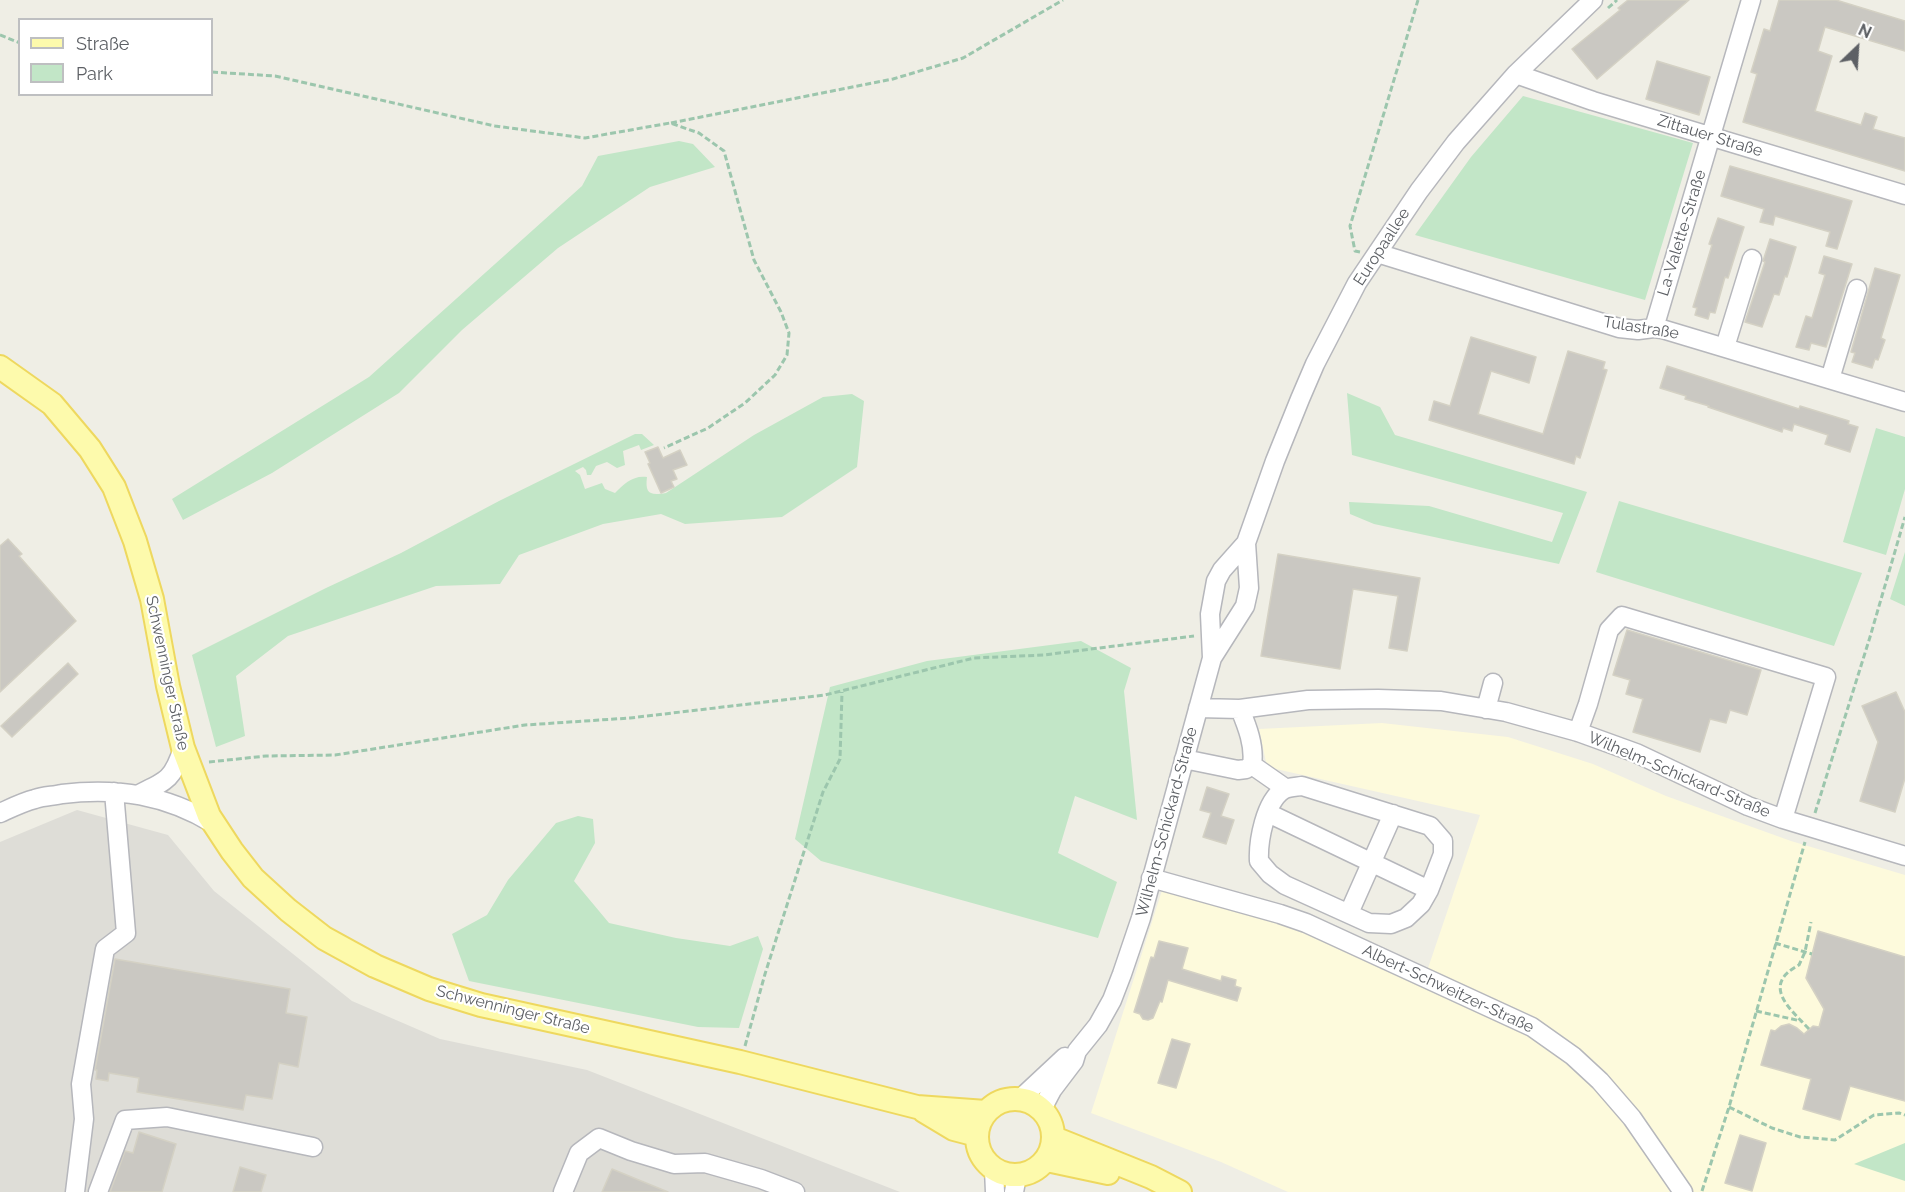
<!DOCTYPE html>
<meta charset="utf-8">
<style>
body{margin:0}
#map{position:relative;width:1905px;height:1192px;overflow:hidden;background:#efeee5;font-family:Raleway,sans-serif}
canvas{display:block}
.legend{position:absolute;left:18px;top:18px;width:195px;height:78px;box-sizing:border-box;background:#fff;border:2px solid #bebfc1;margin:0;padding:8px 10px;list-style:none;font-size:18px;color:#5d6065}
.legend li{display:flex;align-items:center;gap:12px;height:30px}
.legend b{width:30px;border:2px solid #bebfc1}
.north{position:absolute;left:1827px;top:18px;width:60px;height:60px;-webkit-text-stroke:4px #fff;paint-order:stroke;rotate:25deg;font-size:16px;font-weight:700;line-height:24px;text-align:center;color:#5d6065}
.north::after{content:'';display:block;margin:auto;width:21px;height:27px;background:#5d6065;clip-path:polygon(50% 0,100% 100%,50% 72%,0 100%)}
</style>
<div id="map">
<canvas width="1905" height="1192"></canvas>
<ul class="legend">
<li><b style="height:8px;background:#fdfaac"></b>Straße</li>
<li><b style="height:16px;background:#c2e6c7"></b>Park</li>
</ul>
<div class="north">N</div>
</div>
<script>
const g = document.querySelector('canvas').getContext('2d');
g.lineJoin = 'round';
function paint(path, color) {
  g.fillStyle = color;
  g.fill(path, 'evenodd');
}
function stroke(path, color, width, dash) {
  g.strokeStyle = color;
  g.lineWidth = width;
  g.lineCap = dash ? 'butt' : 'round';
  g.setLineDash(dash || []);
  g.stroke(path);
}
function drawText(font, color, halo, rows, align = 'center') {
  g.font = font + ' Raleway,sans-serif';
  g.lineWidth = 4.5;
  g.setLineDash([]);
  g.textBaseline = 'middle';
  g.strokeStyle = halo;
  g.fillStyle = color;
  for (const [text, x, y, turn = 0] of rows) {
    g.save();
    g.translate(x, y);
    g.rotate((+turn || 0) * Math.PI / 180);
    g.textAlign = isNaN(turn) ? turn : align;
    if (halo) g.strokeText(text, 0, 0);
    g.fillText(text, 0, 0);
    g.restore();
  }
}
paint(new Path2D(`
 M1382 723 1508 737 1593 764 1666 796 1791 841 1905 875V1192H1288L1221 1162 1091 1113 1165 881 1280 914 1425 977 1480 815 1267 767 1259 729Z`), '#fdfadc');
paint(new Path2D(`
 M77 810 168 835 214 891 352 1001 440 1039 587 1070 900 1192H0V842Z`), '#deddd7');
paint(new Path2D(`
 M1523 96 1693 143 1645 300 1415 235 1471 157Z
 M679 141 693 144 715 167 650 187 558 248 462 330 399 393 272 473 183 520 172 499 369 377 582 186 598 156Z
 M1347 393 1380 407 1395 435 1587 492 1559 564 1374 524 1350 514 1349 502 1429 506 1552 542 1563 513 1352 455Z
 M852 394 864 401 857 467 782 517 685 524 661 514 603 524 519 555 500 584 436 586 288 636 236 676 245 736 216 747 192 655 326 588 401 553 499 501 635 434H642L654 445 641 450 639 445 623 451 625 465 617 468 607 462 596 466 591 475H587L586 470 583 467 575 471 580 475 585 489 602 483 605 489 615 493C624 484 633 475 647 477 645 493 649 496 666 493L754 435 823 397Z
 M1876 428 1905 437V489L1886 555 1843 542Z
 M1619 501 1862 573 1834 646 1596 572Z
 M1905 552V606L1890 599Z
 M1081 641 1131 668 1124 691 1137 820 1075 796 1058 853 1117 882 1098 938 821 861 795 839 830 687 927 661Z
 M578 816 593 819 595 843 574 881 609 923 676 938 730 946 758 936 763 949 739 1028 698 1027 469 981 452 934 487 915 508 880 556 823Z
 M1905 1143V1181L1854 1164Z`), '#c2e6c7');
const building = new Path2D(`
 M1628 0H1689L1597 79 1572 49 1620 10 1618 8Z
 M1779 0H1836L1905 21V51L1825 27 1818 51 1832 56 1815 111 1861 125 1865 113 1877 117 1873 129 1905 138V171L1743 122 1757 74 1751 72 1755 59 1764 29 1770 31Z
 M1657 61 1710 77 1699 115 1646 99Z
 M1730 166 1852 201 1837 249 1826 246 1830 232 1775 216 1773 225 1760 222 1764 209 1721 196Z
 M1718 218 1744 227 1728 278 1725 277 1715 313 1710 312 1708 319 1695 315 1697 308 1693 307 1712 245 1709 244Z
 M1770 239 1796 247 1787 277 1785 276 1779 295 1774 294 1762 327 1745 322 1765 262 1763 261Z
 M1824 256 1852 264 1826 347 1811 343 1809 350 1796 347 1806 316 1812 318 1825 275 1819 273Z
 M1875 268 1900 275 1881 338 1885 340 1878 360 1875 359 1872 368 1852 362 1855 353 1851 352Z
 M1471 337 1536 357 1529 383 1491 371 1478 414 1543 434 1568 351 1605 362 1603 369 1607 370 1580 458 1576 456 1574 464 1429 420 1434 401 1450 406Z
 M1667 366 1799 409 1800 406 1849 421 1848 424 1858 427 1850 452 1825 444 1828 435 1794 424 1792 431 1783 428 1782 432 1708 407 1709 406 1685 399 1686 396 1660 388Z
 M658 447 663 458 680 450 687 465 673 470 677 479 671 481 674 487 661 493 648 464 650 463 645 452Z
 M8 539 22 554 19 556 76 621 0 692V546Z
 M1278 554 1420 578 1407 651 1389 648 1398 596 1353 589 1340 669 1261 656Z
 M1627 630 1761 670 1747 715 1730 710 1726 723 1710 719 1700 752 1633 732 1643 699 1626 694 1630 680 1613 675Z
 M68 663 78 674 12 737 1 726Z
 M1896 692 1905 712V778L1895 812 1860 801 1878 742 1862 706Z
 M1207 787 1229 794 1221 816 1234 820 1226 844 1203 837 1211 813 1200 810Z
 M1818 931 1905 957V1101L1850 1086 1840 1120 1803 1109 1811 1079 1761 1065 1771 1030 1775 1031 1781 1026 1789 1024 1797 1028 1804 1034 1813 1026 1819 1027 1824 1009 1806 978Z
 M1159 941 1188 948 1182 969 1221 981 1222 976 1236 980 1235 986 1241 988 1237 1001 1168 980 1162 1002 1160 1001 1153 1018 1148 1020 1143 1019 1140 1014 1134 1012 1151 957 1154 958Z
 M115 959 290 989 286 1013 307 1017 298 1067 279 1063 272 1099 246 1095 243 1110 137 1092 139 1078 109 1073 108 1081 96 1079 97 1070H95Z
 M1172 1039 1190 1044 1176 1088 1158 1083Z
 M139 1132 176 1144 162 1192H110L125 1151 133 1153Z
 M1740 1135 1766 1143 1752 1191 1725 1183Z
 M240 1167 266 1175 261 1192H233Z
 M612 1169 668 1192H602Z`);
paint(building, '#cac8c2');
stroke(building, '#d4d1c4', 1.5);
const minor = new Path2D(`
 M1516 74 1593 101 1905 195
 M1377 253 1619 328 1638 330 1654 328 1662 329 1905 402
 M1654 328 1751 0
 M1725 347 1752 259
 M1830 379 1857 289
 M1212 658 1210 614 1216 581 1222 570 1246 543 1275 461 1300 399 1315 364 1357 283 1419 191 1456 142 1516 74 1593 0
 M1198 708 1240 709 1308 700 1378 699 1441 701 1506 712 1578 732 1636 753 1748 806 1783 819 1905 856
 M1486 709 1493 683
 M1578 732 1588 704 1609 630 1622 616 1826 677 1783 819
 M1184 759 1238 770 1246 769 1252 765C1255 746 1247 726 1240 709
 M1252 765 1285 788
 M1302 786 1430 826 1443 841V854L1429 890 1421 904 1406 918 1391 924 1369 923 1285 885 1270 874 1259 861C1258 841 1265 802 1283 790 1288 787 1296 787 1302 786Z
 M139 794C167 781 173 779 183 748
 M0 813C11 808 23 802 35 799 43 796 53 796 62 794 117 787 166 795 214 824
 M1268 813 1429 890
 M1151 878 1280 914 1306 923 1532 1027 1573 1056 1600 1081 1632 1118 1683 1192
 M1349 913 1393 814
 M1020 1099 1065 1057
 M1042 1109 1052 1090 1074 1061 1077 1051 1098 1025 1112 1000 1122 974 1141 918 1212 658 1245 606 1249 588 1246 543
 M994 1169 995 1192
 M75 1192 84 1119 81 1084 105 949 126 933 114 792
 M98 1192 125 1120 167 1117 313 1147
 M563 1192 579 1153 599 1138 631 1151 674 1164 705 1163 761 1179 795 1192
 M1014 1192 1017 1176`);
const major = new Path2D(`
 M0 367 52 404 90 449 114 487 135 541 152 599 168 686 183 748 209 816 232 851 253 878 288 910 324 938 375 966 429 989 481 1005 740 1062 917 1107 986 1112
 M977 1137a38 38 0 1 1 76 0a38 38 0 1 1-76 0Z
 M924 1111 954 1129 977 1135
 M1054 1138 1151 1177 1180 1192
 M1047 1160 1108 1173`);
stroke(minor, '#b6b7bc', 21);
stroke(major, '#eed85f', 26);
stroke(new Path2D(`
 M1608 8 1617 0
 M0 35 20 43
 M212 72 275 76 495 126 585 138 670 123 699 133 724 151 754 260 781 312 789 333 787 355 775 375 745 403 708 428 664 448
 M671 123 893 79 963 58 1063 0
 M1360 252 1355 251 1350 226 1418 0
 M209 762 266 756 335 755 525 725 630 718 825 695 974 658 1044 655 1194 636
 M1815 813 1870 637 1905 517
 M1775 943 1812 954
 M1756 1011 1801 1021
 M1809 1029C1789 1008 1761 985 1799 965L1805 952 1811 922
 M745 1046 765 974 823 792 840 759 842 692
 M1729 1107 1772 1128 1800 1137 1835 1140 1874 1115 1899 1113 1905 1115
 M1702 1191 1729 1107 1805 842`), '#9cc6ad', 3, [6, 3]);
stroke(minor, '#fff', 18);
stroke(major, '#fdfaac', 22);
drawText('16px', '#5d6065', '#fff', [
 ["Zittauer Straße",1710,136,17],
 ["La-Valette-Straße",1682,233,-73],
 ["Europaallee",1382,247,-57],
 ["Tulastraße",1641,328,9],
 ["Schwenninger Straße",167,673,78],
 ["Wilhelm-Schickard-Straße",1679,775,23],
 ["Wilhelm-Schickard-Straße",1167,822,-75],
 ["Albert-Schweitzer-Straße",1448,989,25],
 ["Schwenninger Straße",513,1010,14]
]);
</script>
